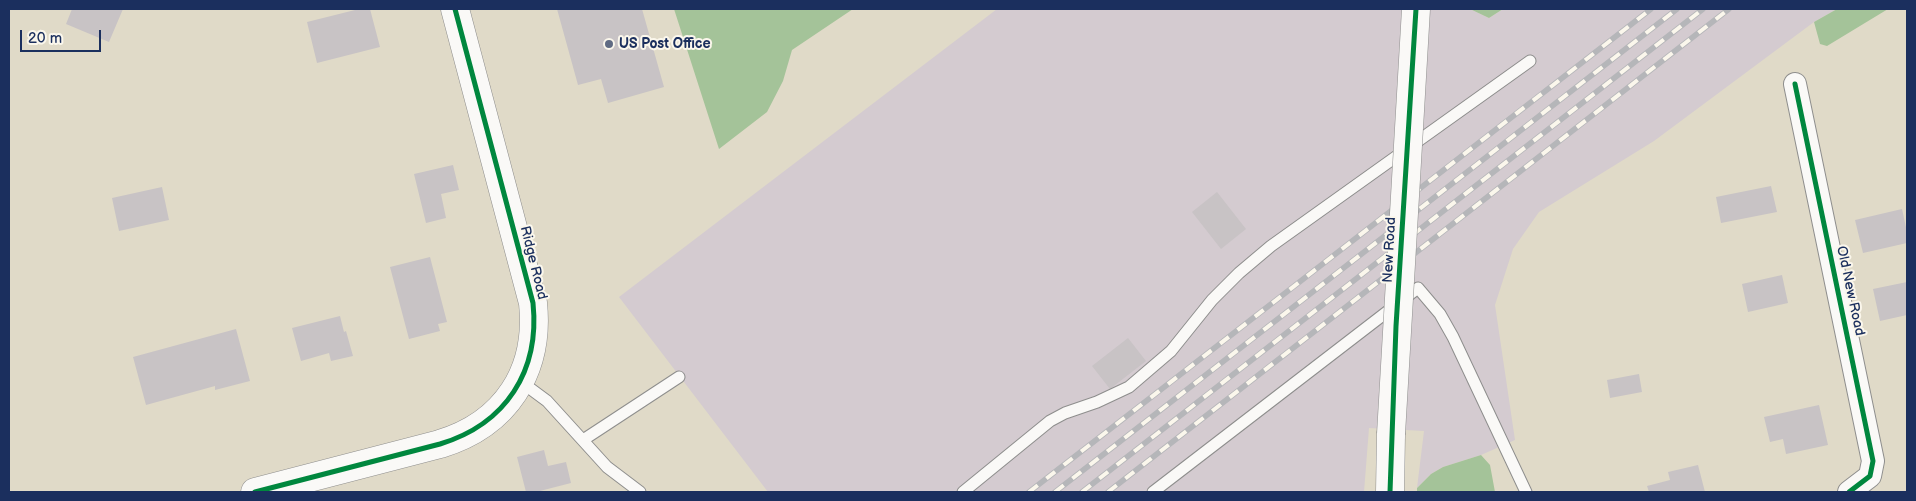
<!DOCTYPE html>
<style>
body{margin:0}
#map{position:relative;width:1916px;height:501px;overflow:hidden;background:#e0dac8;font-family:"Balsamiq Sans",sans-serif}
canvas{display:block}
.frame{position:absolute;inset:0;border:10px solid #1b2f5e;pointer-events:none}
.scale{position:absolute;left:20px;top:30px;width:81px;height:22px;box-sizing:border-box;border:2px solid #1b2f5e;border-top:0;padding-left:6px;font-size:15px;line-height:18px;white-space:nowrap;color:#1b2f5e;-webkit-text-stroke:4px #fbf7ec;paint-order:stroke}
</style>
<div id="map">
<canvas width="1916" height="501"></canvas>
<div class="frame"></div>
<div class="scale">20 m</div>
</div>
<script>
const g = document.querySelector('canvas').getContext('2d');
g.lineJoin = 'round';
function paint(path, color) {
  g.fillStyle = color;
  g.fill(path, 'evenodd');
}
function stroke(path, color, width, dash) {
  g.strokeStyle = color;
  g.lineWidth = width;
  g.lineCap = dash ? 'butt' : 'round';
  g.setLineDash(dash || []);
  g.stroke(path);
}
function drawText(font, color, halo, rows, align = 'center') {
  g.font = font + ' "Balsamiq Sans",sans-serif';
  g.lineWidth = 4;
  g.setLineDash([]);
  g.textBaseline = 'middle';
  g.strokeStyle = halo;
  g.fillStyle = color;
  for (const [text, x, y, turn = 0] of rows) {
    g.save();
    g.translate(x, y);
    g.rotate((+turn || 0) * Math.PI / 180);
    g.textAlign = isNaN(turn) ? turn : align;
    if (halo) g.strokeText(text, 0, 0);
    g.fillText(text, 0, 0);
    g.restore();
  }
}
paint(new Path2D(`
 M997 9H1470L1489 18 1503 9H1837L1814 22 1654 141 1539 212 1513 249 1495 305 1515 440 1481 455 1443 467 1431 474 1417 488 1424 431 1369 428 1364 492H768L619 297Z`), '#d4cbd0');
paint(new Path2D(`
 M674 9H853L792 50 783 81 767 112 719 149Z
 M1470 9H1503L1489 18Z
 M1837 9H1888L1827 46 1820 44 1814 22Z
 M1481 455 1490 465 1495 492H1417V488L1431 474 1443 467Z`), '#a4c399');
paint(new Path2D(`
 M72 9H123L109 42 66 24Z
 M359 9H370L380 47 317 63 307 22Z
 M557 9H642L664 87 608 103 601 79 578 85Z
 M453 165 459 190 441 194 446 218 426 223 414 174Z
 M1771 186 1777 212 1721 223 1716 197Z
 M162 187 169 220 119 231 112 198Z
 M1217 192 1246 229 1221 249 1192 212Z
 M1902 209 1907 232V243L1863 253 1855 220Z
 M430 257 447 322 438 324 440 331 409 339 390 267Z
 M1782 275 1788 303 1748 312 1742 284Z
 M1907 282V315L1880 321 1873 289Z
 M340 316 344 332 346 331 353 356 331 361 329 353 301 361 292 328Z
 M236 329 250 381 215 390V386L146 405 133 357Z
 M1128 338 1146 361 1110 389 1092 366Z
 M1639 374 1642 392 1610 398 1607 380Z
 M1819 405 1828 445 1786 454 1783 439 1770 442 1764 417Z
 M544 450 548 466 566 462 571 483 536 492H526L517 457Z
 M1698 465 1705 492H1649L1647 486 1670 480 1668 472Z`), '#c8c3c5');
const service = new Path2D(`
 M520 381 547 401 607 467 640 492
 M583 440 679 377
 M963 492 1050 421 1065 413 1097 402 1129 387 1171 351 1212 300 1239 273 1271 246 1530 61
 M1153 492 1418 288 1440 314 1453 337 1526 492`);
const minor = new Path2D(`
 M1795 84 1873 461 1870 476 1849 492`);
const tertiary = new Path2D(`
 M255 492 440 444C506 424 540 371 533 303L455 9
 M1390 492 1391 434`);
stroke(service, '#8e8e8d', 13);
stroke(minor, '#8e8e8d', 24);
stroke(tertiary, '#8e8e8d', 29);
stroke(service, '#faf9f7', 11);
stroke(minor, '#faf9f7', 22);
stroke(tertiary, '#faf9f7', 28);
const rail = new Path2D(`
 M1029 492 1651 9
 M1055 492 1677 9
 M1082 492 1703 9
 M1108 492 1729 9`);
stroke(rail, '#b5b6b9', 5.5);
stroke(rail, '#fbf7ec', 4, [11]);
const tertiaryBridge = new Path2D(`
 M1391 434 1416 9`);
stroke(tertiaryBridge, '#8e8e8d', 29, []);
stroke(tertiaryBridge, '#faf9f7', 28);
stroke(new Path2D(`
 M1795 84 1873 461 1870 476 1849 492
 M255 492 440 444C506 424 540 371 533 303L455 9
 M1390 492 1396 326 1416 9`), '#00873e', 5);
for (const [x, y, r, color] of [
 [609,44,5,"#606b83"]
]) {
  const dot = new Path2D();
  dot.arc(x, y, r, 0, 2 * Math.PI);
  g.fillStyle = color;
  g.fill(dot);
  stroke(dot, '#fbf7ec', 2);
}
drawText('bold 14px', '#1b2f5e', '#fbf7ec', [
 ["US Post Office",619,44]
], 'left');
drawText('14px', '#1b2f5e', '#fbf7ec', [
 ["New Road",1390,250,-87],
 ["Ridge Road",533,263,76],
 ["Old New Road",1850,291,78]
]);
</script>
